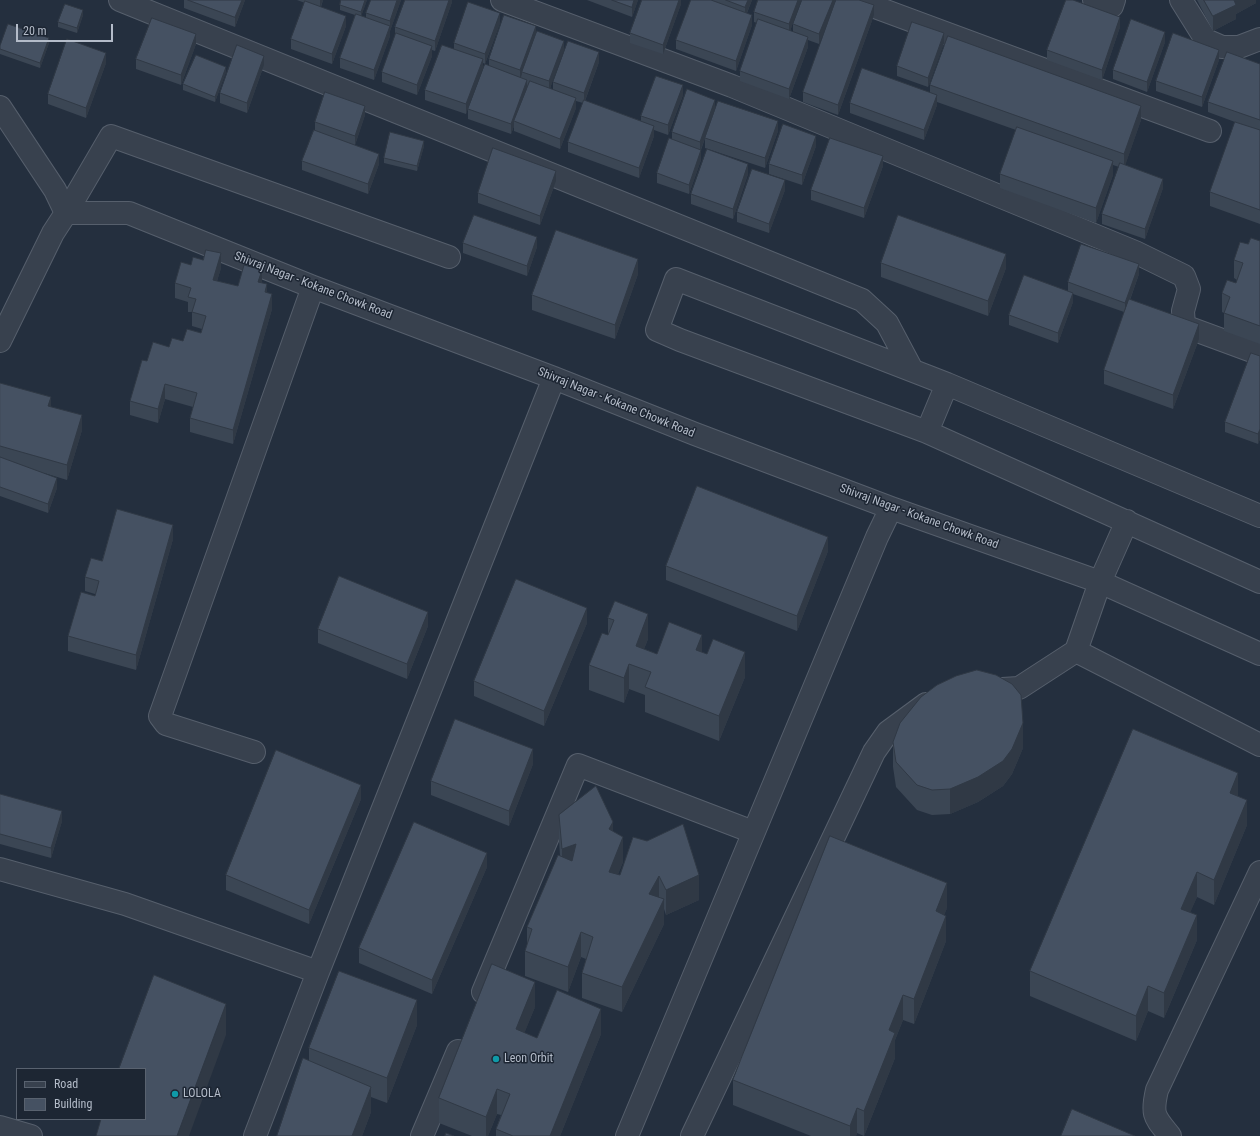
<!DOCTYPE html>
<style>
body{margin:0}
#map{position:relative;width:1260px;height:1136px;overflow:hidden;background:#242f3e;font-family:"Roboto Condensed",sans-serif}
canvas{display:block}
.legend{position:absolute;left:16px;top:1068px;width:130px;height:52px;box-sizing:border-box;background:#1d2633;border:1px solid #59626f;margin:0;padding:5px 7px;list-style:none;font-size:12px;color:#b4bcc9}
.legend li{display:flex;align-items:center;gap:8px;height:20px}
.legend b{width:20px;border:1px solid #59626f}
.scale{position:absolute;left:16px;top:24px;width:97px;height:18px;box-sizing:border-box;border:2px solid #b4bcc9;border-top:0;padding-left:5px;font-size:12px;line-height:14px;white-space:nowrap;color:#b4bcc9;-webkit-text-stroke:3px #1d2633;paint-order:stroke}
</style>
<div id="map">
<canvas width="1260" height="1136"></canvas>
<ul class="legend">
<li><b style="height:5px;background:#38414e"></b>Road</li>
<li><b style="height:11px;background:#455162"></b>Building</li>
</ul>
<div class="scale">20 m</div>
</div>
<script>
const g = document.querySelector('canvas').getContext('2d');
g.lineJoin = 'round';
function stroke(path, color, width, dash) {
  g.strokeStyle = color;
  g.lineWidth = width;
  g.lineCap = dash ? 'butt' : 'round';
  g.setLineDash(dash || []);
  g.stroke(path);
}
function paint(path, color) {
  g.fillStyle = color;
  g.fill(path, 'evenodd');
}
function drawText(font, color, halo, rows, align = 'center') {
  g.font = font + ' "Roboto Condensed",sans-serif';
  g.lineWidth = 3;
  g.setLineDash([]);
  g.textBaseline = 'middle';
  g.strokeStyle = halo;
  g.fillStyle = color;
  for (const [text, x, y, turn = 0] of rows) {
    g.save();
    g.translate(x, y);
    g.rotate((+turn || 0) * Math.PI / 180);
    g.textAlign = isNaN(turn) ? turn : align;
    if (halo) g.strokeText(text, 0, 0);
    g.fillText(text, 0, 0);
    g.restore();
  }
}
const minor = new Path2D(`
 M120 0 862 300 887 323 912 370
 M502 0 732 86 1135 252 1184 276 1189 289 1183 311 1184 326 1260 354
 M856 0 1210 131
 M1094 0 1112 6 1114 0
 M1181 0 1206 40 1222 47H1239L1260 39
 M0 107 55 190 66 213
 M66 213 111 136 449 257
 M0 341 53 233 66 213H129L313 287 554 378 695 434 891 508 1100 582 1127 521
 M927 432 947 384
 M1260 516 947 384 676 279 657 330 680 340 927 432 1260 582
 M1076 651 1100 582 1260 654
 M986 690 1019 688 1076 651 1260 745
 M254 752 166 724 160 716 313 287
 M0 869 125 904 318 972 554 378
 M483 992 578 765 753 832
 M0 1127 31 1136
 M255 1136 318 972
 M422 1136 458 1051
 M627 1136 877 537 891 508
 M692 1136 874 752 888 732 926 704
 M1170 1136C1155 1117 1151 1116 1157 1090L1260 872`);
stroke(minor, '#565f6c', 24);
stroke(minor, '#38414e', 22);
paint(new Path2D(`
 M184 0H245L235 27 184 8Z
 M297 0H323L321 7 346 26 332 64 291 49V39L305 3Z
 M367 0 361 16 366 18V13L371 0H401L390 31V36L374 80 340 68V58L355 15 340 10V5Z
 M452 0V2L435 51 432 50V56L417 95 382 82V72L395 36V27Z
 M587 0H638L632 17Z
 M681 0V4L663 54 630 43V33Z
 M691 0H752L747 13 752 25 736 71 676 49V40Z
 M801 0 790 31 793 32V24L835 0V3L874 15 838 115 803 102V92L828 22 819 44 808 40V47L789 99 740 81V71L757 23 754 22V12Z
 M1197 0H1256V3L1236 14V19L1213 31Z
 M83 15 77 33 58 27V22Z
 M500 23 485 64 483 63 466 114 425 100V90L454 49V43Z
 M1120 27 1102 80 1047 60V50Z
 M536 34 564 41 550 89H553V82L599 62 585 101 641 121V116L683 95 668 135 654 130V136L639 178 568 152V142L583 103 576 101V108L560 149 514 131V126L511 134 468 119V109L489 66V59Z
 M1165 42 1147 92 1113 79V70Z
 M49 43 40 68 0 54V46Z
 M944 43 928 87 897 76V66Z
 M196 44 181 85 136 69V59Z
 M1219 60 1202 107 1156 91V81Z
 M106 63 86 118 48 104V94Z
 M1260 64V224L1210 206V192L1235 122 1208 112V102Z
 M264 65 247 113 220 103V93Z
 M226 72 215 102 183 90V84Z
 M930 85 1141 120 1125 165 1163 188 1145 239 1102 224V214L1119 167 1113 165V175L1096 223 1000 188V174L1016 130 937 102V105L924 140 850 113V103L930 93Z
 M715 109 701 150V160L689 194 657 183V173L672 139V132Z
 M365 115 355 145 379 164 368 194 302 170V161L315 131V122Z
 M778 131 765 168 705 148V138Z
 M424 146 417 171 384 163V158Z
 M816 146 802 185 769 174V164Z
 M883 166 864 218 811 200V190Z
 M748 174 733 219 691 204V194Z
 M556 181 540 225 478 203V193Z
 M785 190 769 233 737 222V212Z
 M1260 241V344L1224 331V313L1222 312V293L1236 283 1237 280 1234 278V260L1248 244Z
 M463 243 537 247 527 276 463 253Z
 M881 263 1006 268 988 316 881 277Z
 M191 265 221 268 217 281 238 286 262 283 267 293 272 309 233 444 190 432V418L193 407 165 399 158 423 130 415V401L147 361 169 347 183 341 201 333 202 329 192 326V312H188V302L175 298V283Z
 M638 274 615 339 532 310V295Z
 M1139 274 1130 300 1199 339 1173 409 1104 384V370L1124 312 1073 294V302L1058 343 1009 325V315L1068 291V282Z
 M1260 356V439L1258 444 1225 432V422Z
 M0 383 51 407 82 430 67 480 44 473 57 488 48 513 0 496Z
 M173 539 136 670 68 651V636L95 596V594L85 591V577L102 561Z
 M828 551 797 631 666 580V566Z
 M615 601 648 639 644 649 657 654 702 652 745 677 719 741 645 712V695L629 689 624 703 589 690V665L608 635V618Z
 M587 623 544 726 474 696V681Z
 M428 626 407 679 318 643V629Z
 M893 742 1023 748 1012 774 1003 786 978 802 950 814 932 815 917 810 896 787 893 767Z
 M533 764 509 826 431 795V781Z
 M0 794 62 821 51 858 0 844Z
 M1238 797 1247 825 1214 905 1197 897 1190 912 1197 940 1164 1018 1148 1011 1136 1041 1030 996V971Z
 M361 799 309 924 226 890V875Z
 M559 815 613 832 623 862 618 874 620 875 633 837 699 900 666 915 664 909V924L622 1012 582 998V973L586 959 581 957 568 992 525 976V951L527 946V927L560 856 559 840Z
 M487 867 432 994 359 963V948Z
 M947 908 944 915 946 941 914 1024 903 1020 895 1040V1058L864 1136 857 1133 856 1136H811L733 1105V1080Z
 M535 1007 524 1033 537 1038 601 1034 560 1136H496V1129L501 1115 497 1114 488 1136H472L439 1123V1098Z
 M417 1025 387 1103 371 1097V1112L362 1136H277L309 1061V1048Z`), '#3b4654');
paint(new Path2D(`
 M242 0H245L235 27V17Z
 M320 0H323L320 8Z
 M365 0H367L361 17V12Z
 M397 0H401L390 31V21Z
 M449 0H452V2L435 51V41Z
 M634 0H638L632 17V7Z
 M679 0H681V4L663 54V45Z
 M748 0H752L745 17V7Z
 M798 0H801L789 34V24Z
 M833 0H835V5L819 44V34Z
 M1234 0H1256V3L1236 14V19L1213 31V16Z
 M874 5V15L838 115V105Z
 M83 10V15L77 33V28Z
 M500 13V23L485 64V54Z
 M752 15V25L736 71V61Z
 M346 16V26L332 64V54Z
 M1120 17V27L1102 80V70Z
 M390 26V36L374 80V70Z
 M536 26V36L522 72V74L520 80V70Z
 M1165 32V42L1147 92V82Z
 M944 33V43L928 87V78Z
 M196 34V44L181 85V75Z
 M808 37V47L789 99V89Z
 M49 38V43L40 68V63Z
 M564 41V51L549 91V81Z
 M432 46V56L417 95V85Z
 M1219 50V60L1202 107V97Z
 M599 52V62L584 103V93Z
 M106 53V63L86 118V108Z
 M264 56V65L247 113V103Z
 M483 59V69L466 114V104Z
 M226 67V72L215 102V97Z
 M527 80V90L514 121V126L511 134V124Z
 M683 85V95L668 135V125Z
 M937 95V105L924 140V130Z
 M576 98V108L560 149V139Z
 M715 100V109L700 152V142Z
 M365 106V115L355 145V136Z
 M1141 106V120L1124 169V154Z
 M778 121V131L765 168V158Z
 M654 126V136L639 178V168Z
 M816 136V146L802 185V175Z
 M424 141V146L417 171V166Z
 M701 150V160L689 194V185Z
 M379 154V164L368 194V184Z
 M883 156V166L864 218V208Z
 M1113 161V175L1096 223V208Z
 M748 164V174L733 219V209Z
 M556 171V181L540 225V216Z
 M1163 179V188L1145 239V229Z
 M785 180V190L769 233V224Z
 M537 237V247L527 276V266Z
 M221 253V268L213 294V280Z
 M1006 254V268L988 316V301Z
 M638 259V274L615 339V325Z
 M1139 264V274L1125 313V303Z
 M262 270V284L258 282Z
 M267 284V299L265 292Z
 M1073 293V302L1058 343V333Z
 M272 294V309L233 444V430Z
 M1199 324V339L1173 409V395Z
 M165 384V399L158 423V409Z
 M51 397V411L48 406Z
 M82 415V430L67 480V465Z
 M1260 429V439L1258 444V434Z
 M57 478V488L48 513V504Z
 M173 525V539L136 670V655Z
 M828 537V551L797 631V616Z
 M587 608V623L544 726V711Z
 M428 612V626L407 679V664Z
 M648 614V639L637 667 636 646Z
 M702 635V660L696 650Z
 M745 652V677L719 741V716Z
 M629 664V689L624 703V678Z
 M1023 723V748L1012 774 1003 786 978 802 950 814V789Z
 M533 749V764L509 826V811Z
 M1238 773V798L1230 793Z
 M361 785V799L309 924V910Z
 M1247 800V825L1214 905V880Z
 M62 811V821L51 858V848Z
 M613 822V847L609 829Z
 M623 837V862L609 897V872Z
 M576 844V869L562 874V849Z
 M487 853V867L432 994V980Z
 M1197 872V897L1181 934V909Z
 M699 875V900L666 915V890Z
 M659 876V901L649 894Z
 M947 883V908L936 936V911Z
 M664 899V924L622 1012V987Z
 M1197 915V940L1164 1018V993Z
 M946 916V941L914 1024V999Z
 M581 932V957L568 992V967Z
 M535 982V1007L516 1054V1029Z
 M1148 986V1011L1136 1041V1016Z
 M903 995V1020L895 1040V1058L864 1136V1111L889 1030Z
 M417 1000V1025L387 1103V1078Z
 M226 1004V1035L189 1136H177Z
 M601 1009V1034L560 1136H550Z
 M371 1087V1112L362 1136H352Z
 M497 1089V1114L488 1136H486V1117Z
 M857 1108V1133L856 1136H850V1126Z`), '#303945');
const building = new Path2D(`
 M188 0H242L235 17Z
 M341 0H365L361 12 340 5Z
 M371 0H397L390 21 366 13Z
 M405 0H449L435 41 395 27Z
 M612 0H634L632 7Z
 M642 0H679L663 45 630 33Z
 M691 0H711L752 15 736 61 676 40Z
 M726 0H748L745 7Z
 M758 0H798L789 24 754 12Z
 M802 0H833L819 34 793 24Z
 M836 0H859L874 5 838 105 803 92Z
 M1066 0H1073L1120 17 1102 70 1047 50Z
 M1204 0H1234L1236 5 1213 16Z
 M305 1 346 16 332 54 291 39Z
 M468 2 500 13 485 54 454 43Z
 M65 4 83 10 77 28 58 22Z
 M356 14 390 26 374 70 340 58Z
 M504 15 536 26 520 70 489 59Z
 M152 18 196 34 181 75 136 59Z
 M758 19 808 37 789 89 740 71Z
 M1131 19 1165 32 1147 82 1113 70Z
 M912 22 944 33 928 78 897 66Z
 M8 24 49 38 40 63 0 49V46Z
 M537 31 564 41 549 81 522 72Z
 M396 33 432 46 417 85 382 72Z
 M1173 33 1219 50 1202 97 1156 81Z
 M948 36 1141 106 1124 154 930 85Z
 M67 39 106 53 86 108 48 94Z
 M568 41 599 52 584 93 553 82Z
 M237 45 264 56 247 103 220 93Z
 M442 45 483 59 466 104 425 90Z
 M1227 52 1260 64V120L1208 102Z
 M196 55 226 67 215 97 183 84Z
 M485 64 527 80 511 124 468 109Z
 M862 68 937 95 924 130 850 103Z
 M656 76 683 85 668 125 641 116Z
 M530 81 576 98 560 139 514 121Z
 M687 89 715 100 700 142 672 132Z
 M325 92 365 106 355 136 315 122Z
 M584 100 654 126 639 168 568 142Z
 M718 101 778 121 765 158 705 138Z
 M1235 122 1260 130V210L1210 192Z
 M783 124 816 136 802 175 769 164Z
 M1017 127 1113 161 1096 208 1000 174Z
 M314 130 379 154 368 184 302 161Z
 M390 132 424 141 417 166 384 158Z
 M669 138 701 150 689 185 657 173Z
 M830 138 883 156 864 208 811 190Z
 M493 148 556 171 540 216 478 193Z
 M707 149 748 164 733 209 691 194Z
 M1120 163 1163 179 1145 229 1102 214Z
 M752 169 785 180 769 224 737 212Z
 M474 215 537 237 527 266 463 243Z
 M898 215 1006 254 988 301 881 263Z
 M556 230 638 259 615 325 532 295Z
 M1251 238 1260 241V326L1224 313 1230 297 1222 293 1227 280 1236 283 1243 263 1234 260 1240 242 1248 244Z
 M1081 244 1139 264 1125 303 1068 282Z
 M206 250 221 253 213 280 238 286 244 265 262 270 258 282 267 284 265 292 272 294 233 430 190 418 197 393 165 384 158 409 130 401 142 360 147 361 153 342 169 347 172 338 183 341 187 329 201 333 206 316 192 312 196 299 188 297 191 288 175 283 181 262 191 265 193 257 203 260Z
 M1024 275 1073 293 1058 333 1009 315Z
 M1129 299 1199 324 1173 395 1104 370Z
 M1251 353 1260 356V429L1258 434 1225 422Z
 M0 383 51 397 48 406 82 415 67 465 0 446Z
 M0 457 57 478 48 504 0 487Z
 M697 486 828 537 797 616 666 566Z
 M117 509 173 525 136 655 68 636 81 592 95 596 99 581 85 577 91 558 102 561Z
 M339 576 428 612 407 664 318 629Z
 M516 579 587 608 544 711 474 681Z
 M615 601 648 614 636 646 657 654 669 622 702 635 696 650 707 654 713 639 745 652 719 716 645 687 651 672 629 664 624 678 589 665 602 633 608 635 614 620 608 618Z
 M977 670 996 675 1012 684 1021 695 1023 723 1012 749 1003 761 978 777 950 789 932 790 917 785 896 762 893 742 900 723 921 697 937 685 956 676Z
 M455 719 533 749 509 811 431 781Z
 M1133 729 1238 773 1230 793 1247 800 1214 880 1197 872 1181 909 1197 915 1164 993 1148 986 1136 1016 1030 971Z
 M276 750 361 785 309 910 226 875Z
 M596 786 613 822 609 829 623 837 609 872 620 875 633 837 647 841 683 824 699 875 666 890 659 876 649 894 664 899 622 987 582 973 593 937 581 932 568 967 525 951 532 929 527 927 558 855 572 861 576 844 562 849 559 815Z
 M0 794 62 811 51 848 0 834Z
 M414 822 487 853 432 980 359 948Z
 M830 836 947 883 936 911 946 916 914 999 903 995 889 1030 895 1033 864 1111 857 1108 850 1126 733 1080Z
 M492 964 535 982 516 1029 537 1038 557 990 601 1009 550 1136H513L496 1129 510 1094 497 1089 486 1117 439 1098Z
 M339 971 417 1000 387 1078 309 1048Z
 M154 975 226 1004 177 1136H96L101 1119H145V1069H119Z
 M303 1058 371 1087 352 1136H277Z
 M1072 1109 1135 1136H1061Z
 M446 1133 454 1136H445Z`);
paint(building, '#455162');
stroke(building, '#303945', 1);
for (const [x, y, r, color] of [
 [496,1059,4,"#0f9aa8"],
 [175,1094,4,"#0f9aa8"]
]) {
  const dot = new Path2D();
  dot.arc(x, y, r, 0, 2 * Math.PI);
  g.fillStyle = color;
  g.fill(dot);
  stroke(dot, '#1d2633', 1.5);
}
drawText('12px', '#b4bcc9', '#1d2633', [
 ["Shivraj Nagar - Kokane Chowk Road",313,286,21],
 ["Shivraj Nagar - Kokane Chowk Road",616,403,22],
 ["Shivraj Nagar - Kokane Chowk Road",919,517,20]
]);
drawText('12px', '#b4bcc9', '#1d2633', [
 ["Leon Orbit",504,1059],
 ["LOLOLA",183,1094]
], 'left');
</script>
